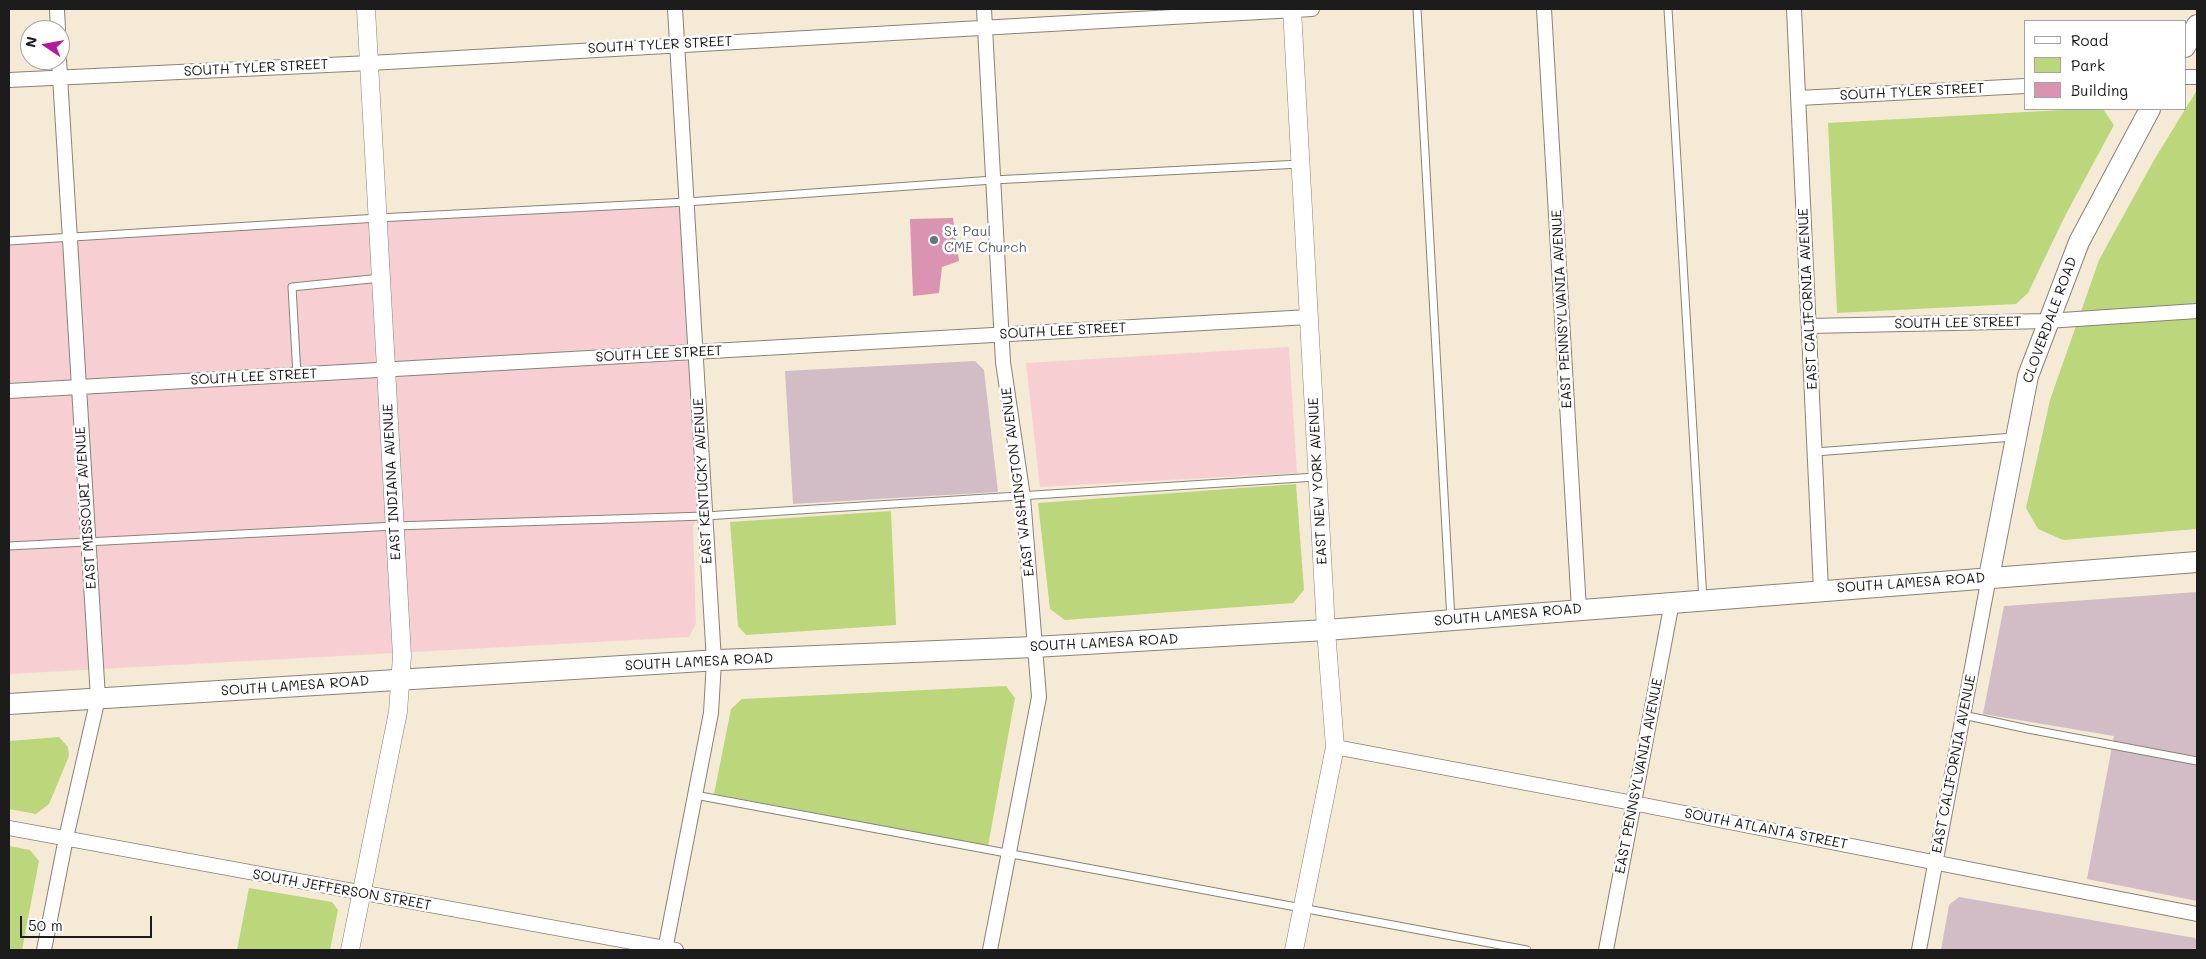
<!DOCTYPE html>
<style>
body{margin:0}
#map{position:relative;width:2206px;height:959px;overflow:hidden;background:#f5ead5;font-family:Mali,sans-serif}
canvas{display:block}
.frame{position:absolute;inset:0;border:10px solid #1c1c1c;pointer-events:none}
.legend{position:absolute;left:2024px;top:20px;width:162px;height:90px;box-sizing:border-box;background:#fff;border:1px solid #a4a4a4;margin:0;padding:6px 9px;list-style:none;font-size:15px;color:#1c1c1c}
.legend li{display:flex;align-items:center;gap:10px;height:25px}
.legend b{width:25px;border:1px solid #a4a4a4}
.north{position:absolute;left:20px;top:20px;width:50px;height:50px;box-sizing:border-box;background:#fff;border:1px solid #a4a4a4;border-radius:50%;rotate:282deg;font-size:14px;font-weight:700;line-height:20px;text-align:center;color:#1c1c1c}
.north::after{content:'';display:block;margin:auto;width:18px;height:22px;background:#b5179e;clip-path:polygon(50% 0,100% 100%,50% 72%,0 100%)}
.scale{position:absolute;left:20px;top:916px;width:132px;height:22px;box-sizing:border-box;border:2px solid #1c1c1c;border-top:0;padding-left:6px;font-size:15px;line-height:18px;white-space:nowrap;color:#1c1c1c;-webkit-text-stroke:4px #fff;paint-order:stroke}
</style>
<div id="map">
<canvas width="2206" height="959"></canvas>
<div class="frame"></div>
<ul class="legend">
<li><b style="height:6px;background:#fff"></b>Road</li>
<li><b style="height:14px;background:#bcd67c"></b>Park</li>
<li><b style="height:14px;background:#da93b1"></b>Building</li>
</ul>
<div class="north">N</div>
<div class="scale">50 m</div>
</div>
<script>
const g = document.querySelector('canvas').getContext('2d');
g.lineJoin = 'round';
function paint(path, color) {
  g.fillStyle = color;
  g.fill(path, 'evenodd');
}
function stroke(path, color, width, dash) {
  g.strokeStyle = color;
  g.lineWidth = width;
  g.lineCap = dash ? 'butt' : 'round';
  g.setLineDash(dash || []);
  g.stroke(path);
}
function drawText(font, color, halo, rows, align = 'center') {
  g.font = font + ' Mali,sans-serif';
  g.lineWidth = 5;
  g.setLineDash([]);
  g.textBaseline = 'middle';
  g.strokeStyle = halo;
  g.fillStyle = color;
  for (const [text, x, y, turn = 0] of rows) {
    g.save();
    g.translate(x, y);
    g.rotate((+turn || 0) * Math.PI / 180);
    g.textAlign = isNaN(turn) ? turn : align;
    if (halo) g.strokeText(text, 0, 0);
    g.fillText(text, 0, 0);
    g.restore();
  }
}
paint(new Path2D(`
 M686 198 703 505 693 526 696 624 689 637 9 674V236Z
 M1289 347 1297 473 1040 487 1026 363Z`), '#f7cfd3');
paint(new Path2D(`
 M975 361 984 370 998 492 793 504 785 371Z
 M2197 592V901L2087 879 2114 736 1983 714 2004 606Z
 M1959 897 2195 938 2197 942V950H1941L1949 905Z`), '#d2bdc7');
paint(new Path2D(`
 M2197 90V529L2063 540 2038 529 2026 508 2050 400 2099 260 2154 160Z
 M2080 109H2103L2114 125 2065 216 2028 293 2016 304 1837 313 1828 123Z
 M1296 484 1304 590 1293 603 1065 620 1050 609 1038 503Z
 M891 511 896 625 746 635 738 626 730 522Z
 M1006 686 1015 698 988 846 714 794 731 709 742 699Z
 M59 737 68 747 69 756 49 804 36 814 9 809V741Z
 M9 846 30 850 39 861 22 950H9Z
 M249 888 332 902 338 910 330 950H237Z`), '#bcd67c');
paint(new Path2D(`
 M953 218 959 261 942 267 939 293 913 296 910 219Z`), '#da93b1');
const service = new Path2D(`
 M1417 9 1451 620
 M1668 9 1703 600
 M9 241 378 218 687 202 993 180 1300 164
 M297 375 292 287 381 278
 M1815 452 2014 437
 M9 546 395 526 705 516 1316 477
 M1963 715 2028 729 2197 761
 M695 795C972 848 1250 897 1527 950`);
const minor = new Path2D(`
 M57 9 58 30
 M984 9 1003 362 1023 497 1039 697 990 950
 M1544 9 1579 610
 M1794 9 1821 590
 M2185 77H2197
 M9 80 370 63 1312 9
 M1799 98 2025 86
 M1809 326 2047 321 2197 311
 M9 391 1309 317
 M1335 747 1633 803 2197 914
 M9 828 676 950
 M44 950 66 838 98 698 59 60
 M665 950 711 713 714 661 675 9
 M1606 950 1672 602
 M1919 950 1989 577`);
const tertiary = new Path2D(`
 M1292 9 1326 630 1335 747 1294 950
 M350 950 398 712 402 656 366 9`);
const secondary = new Path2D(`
 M2185 47 2197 25
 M1989 577 2028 376 2079 242 2150 109
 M9 704 719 660 1034 647 1326 630 2197 562`);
stroke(service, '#888378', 9);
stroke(minor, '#888378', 16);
stroke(tertiary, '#888378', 19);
stroke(secondary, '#888378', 22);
stroke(service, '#fff', 7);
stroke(minor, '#fff', 14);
stroke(tertiary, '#fff', 18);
stroke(secondary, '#fff', 20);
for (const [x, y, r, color] of [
 [934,240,5,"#6b7280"]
]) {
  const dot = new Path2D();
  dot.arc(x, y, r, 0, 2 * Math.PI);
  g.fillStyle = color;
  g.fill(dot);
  stroke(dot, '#fff', 2);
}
drawText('14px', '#1c1c1c', '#fff', [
 ["SOUTH TYLER STREET",660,45,-3],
 ["SOUTH TYLER STREET",256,68,-3],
 ["SOUTH TYLER STREET",1912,92,-3],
 ["EAST CALIFORNIA AVENUE",1808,299,-93],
 ["EAST PENNSYLVANIA AVENUE",1562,309,-93],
 ["CLOVERDALE ROAD",2050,320,-70],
 ["SOUTH LEE STREET",1958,323,-1],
 ["SOUTH LEE STREET",1063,331,-3],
 ["SOUTH LEE STREET",659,354,-3],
 ["SOUTH LEE STREET",254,377,-3],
 ["EAST KENTUCKY AVENUE",703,481,-93],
 ["EAST NEW YORK AVENUE",1318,481,-93],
 ["EAST INDIANA AVENUE",392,482,-93],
 ["EAST WASHINGTON AVENUE",1018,482,-97],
 ["EAST MISSOURI AVENUE",86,508,-94],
 ["SOUTH LAMESA ROAD",1911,583,-4],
 ["SOUTH LAMESA ROAD",1508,615,-5],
 ["SOUTH LAMESA ROAD",1104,643,-3],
 ["SOUTH LAMESA ROAD",699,662,-3],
 ["SOUTH LAMESA ROAD",295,686,-4],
 ["EAST CALIFORNIA AVENUE",1954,764,-79],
 ["EAST PENNSYLVANIA AVENUE",1639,776,-79],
 ["SOUTH ATLANTA STREET",1766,829,11],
 ["SOUTH JEFFERSON STREET",342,890,10]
]);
drawText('14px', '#5b616d', '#fff', [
 ["St Paul",944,232],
 ["CME Church",944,248]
], 'left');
</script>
